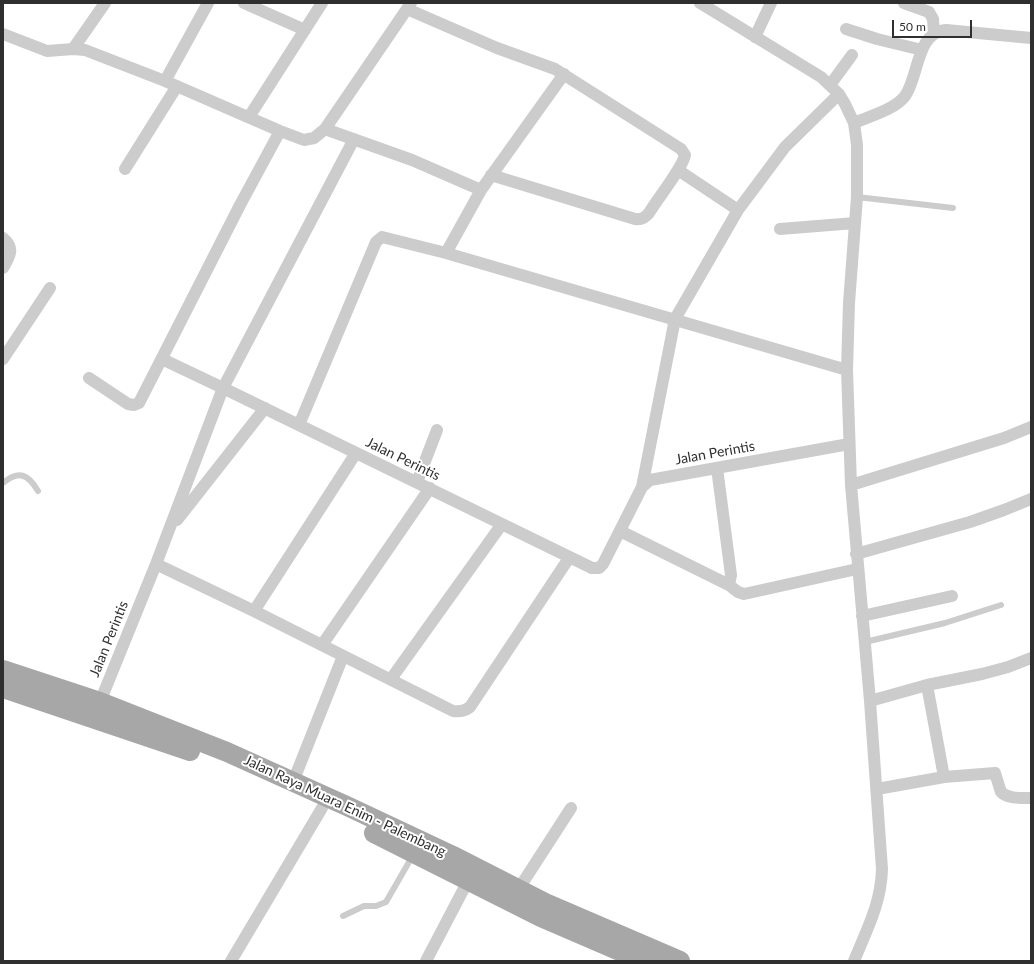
<!DOCTYPE html>
<style>
body{margin:0}
#map{position:relative;width:1034px;height:964px;overflow:hidden;background:#fff;font-family:Lato,sans-serif}
canvas{display:block}
.frame{position:absolute;inset:0;border:4px solid #2f2f2f;pointer-events:none}
.scale{position:absolute;left:892px;top:20px;width:80px;height:18px;box-sizing:border-box;border:2px solid #2f2f2f;border-top:0;padding-left:5px;font-size:12px;line-height:14px;white-space:nowrap;color:#2f2f2f;-webkit-text-stroke:3px #fff;paint-order:stroke}
</style>
<div id="map">
<canvas width="1034" height="964"></canvas>
<div class="frame"></div>
<div class="scale">50 m</div>
</div>
<script>
const g = document.querySelector('canvas').getContext('2d');
g.lineJoin = 'round';
function stroke(path, color, width, dash) {
  g.strokeStyle = color;
  g.lineWidth = width;
  g.lineCap = dash ? 'butt' : 'round';
  g.setLineDash(dash || []);
  g.stroke(path);
}
function drawText(font, color, halo, rows, align = 'center') {
  g.font = font + ' Lato,sans-serif';
  g.lineWidth = 4;
  g.setLineDash([]);
  g.textBaseline = 'middle';
  g.strokeStyle = halo;
  g.fillStyle = color;
  for (const [text, x, y, turn = 0] of rows) {
    g.save();
    g.translate(x, y);
    g.rotate((+turn || 0) * Math.PI / 180);
    g.textAlign = isNaN(turn) ? turn : align;
    if (halo) g.strokeText(text, 0, 0);
    g.fillText(text, 0, 0);
    g.restore();
  }
}
stroke(new Path2D(`
 M857 197 953 208
 M3 483C19 470 28 474 38 491
 M865 642 945 623 1001 605
 M343 916 364 906H376L386 902 413 855`), '#ccc', 6);
stroke(new Path2D(`
 M244 3 305 30
 M700 3 821 77 839 94 845 104 854 123 857 145V197L849 303 847 370 851 485 870 701 882 869C881 904 867 929 854 961
 M904 3 929 12 933 19 934 33
 M407 9 497 48 555 69 681 149 685 155C683 167 656 201 649 213 645 218 641 220 635 219L491 175
 M846 29 877 39 922 50
 M3 34 47 51 73 49 85 50 165 81 280 131 304 140 314 138 325 129 411 3
 M755 37 771 3
 M73 49 105 3
 M165 81 208 3
 M830 85 852 55
 M249 117 322 3
 M854 123C868 117 896 109 905 96 919 77 916 32 946 30L1031 38
 M325 129 412 160 481 190
 M125 169 177 86
 M678 170 738 210
 M780 229 855 223
 M3 238C15 248 10 256 3 268
 M446 253 481 190 564 74
 M3 359 50 288
 M162 359 223 388 354 139
 M89 378 128 404 134 405 139 403 240 205 280 131
 M299 425 376 242 382 237 446 253 847 370
 M717 468 731 575 729 585
 M417 482 437 430
 M851 485 1004 438 1031 427
 M642 487 675 319 738 210 785 147 839 94
 M177 520 265 408
 M620 531 729 585 738 592 744 594 857 569
 M856 554 970 522 1004 510 1031 499
 M156 564 254 611 453 711C460 712 465 711 470 707L569 558
 M254 611 356 453
 M862 616 952 596
 M322 645 430 488
 M391 679 502 524
 M927 685 944 777
 M870 701 927 685 982 674 1008 667 1031 658
 M100 702 156 564 223 388 592 568H599L603 564 642 487 650 480 849 444
 M293 782 343 656
 M877 789 944 777 995 773 1001 792C1008 799 1021 798 1031 798
 M518 890 571 808
 M231 961 322 808
 M426 961 471 875`), '#ccc', 12);
stroke(new Path2D(`
 M3 670 100 702 227 752 349 807 453 856 545 903 680 961
 M3 688 190 751
 M374 833 541 917 643 961`), '#a7a7a7', 20);
drawText('14px', '#2f2f2f', '#fff', [
 ["Jalan Perintis",715,453,-10],
 ["Jalan Perintis",403,459,26],
 ["Jalan Perintis",109,639,-68],
 ["Jalan Raya Muara Enim - Palembang",345,806,25]
]);
</script>
